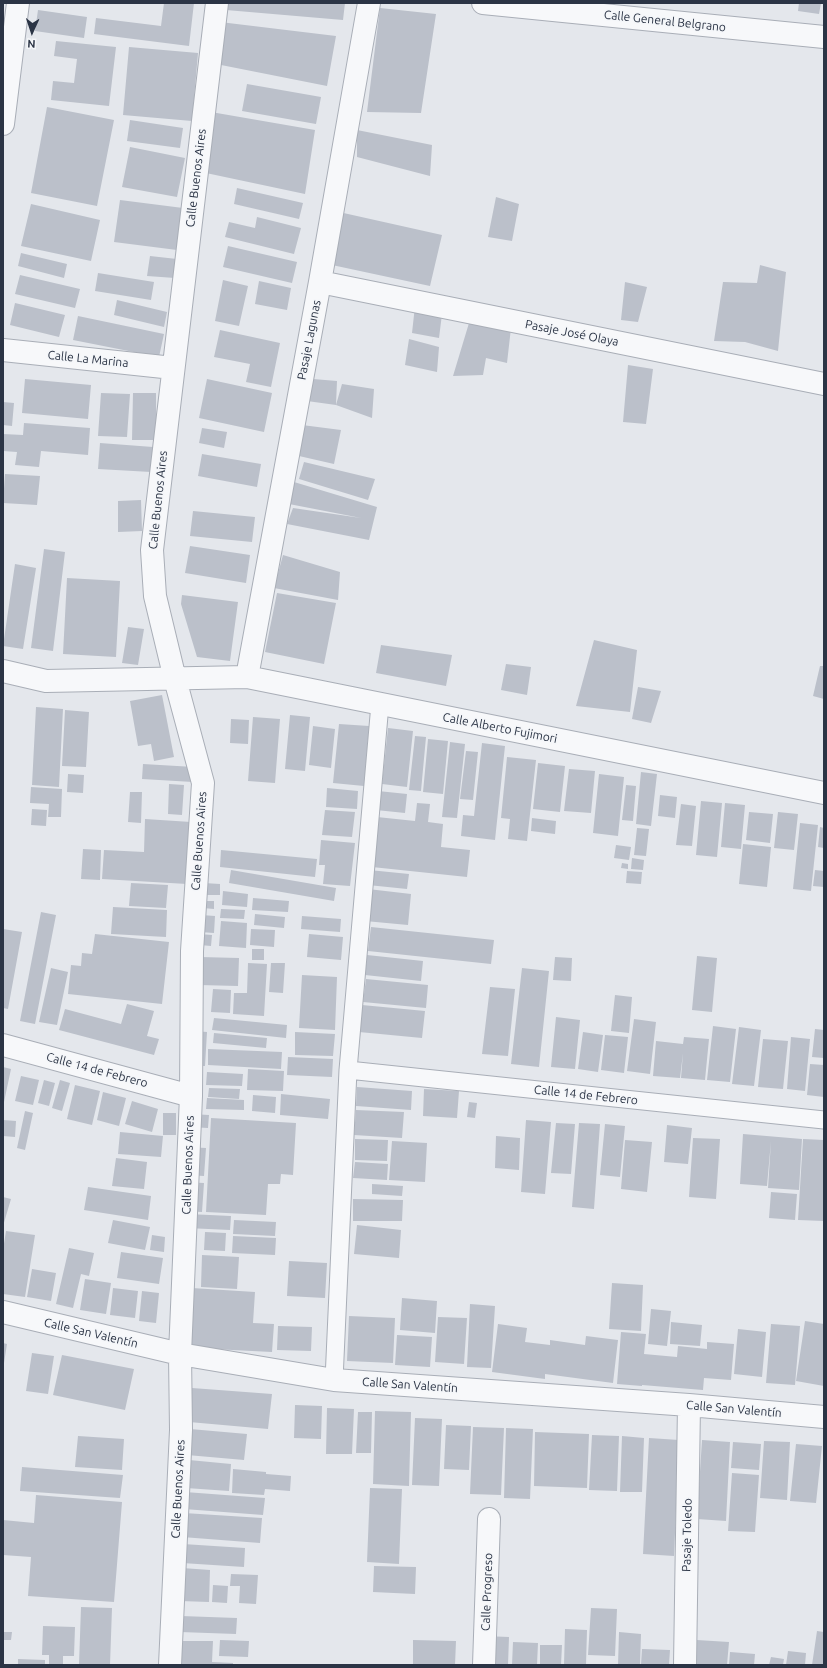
<!DOCTYPE html>
<meta charset="utf-8">
<style>
body{margin:0}
#map{position:relative;width:827px;height:1668px;overflow:hidden;background:#e4e7ec;font-family:Ubuntu,sans-serif}
canvas{display:block}
.frame{position:absolute;inset:0;border:4px solid #2b3445;pointer-events:none}
.north{position:absolute;left:12px;top:12px;width:40px;height:40px;-webkit-text-stroke:3px #f4f6f9;paint-order:stroke;rotate:183deg;font-size:11px;font-weight:700;line-height:16px;text-align:center;color:#2b3445}
.north::after{content:'';display:block;margin:auto;width:14px;height:18px;background:#2b3445;clip-path:polygon(50% 0,100% 100%,50% 72%,0 100%)}
</style>
<div id="map">
<canvas width="827" height="1668"></canvas>
<div class="frame"></div>
<div class="north">N</div>
</div>
<script>
const g = document.querySelector('canvas').getContext('2d');
g.lineJoin = 'round';
function paint(path, color) {
  g.fillStyle = color;
  g.fill(path, 'evenodd');
}
function stroke(path, color, width, dash) {
  g.strokeStyle = color;
  g.lineWidth = width;
  g.lineCap = dash ? 'butt' : 'round';
  g.setLineDash(dash || []);
  g.stroke(path);
}
function drawText(font, color, halo, rows, align = 'center') {
  g.font = font + ' Ubuntu,sans-serif';
  g.lineWidth = 3;
  g.setLineDash([]);
  g.textBaseline = 'middle';
  g.strokeStyle = halo;
  g.fillStyle = color;
  for (const [text, x, y, turn = 0] of rows) {
    g.save();
    g.translate(x, y);
    g.rotate((+turn || 0) * Math.PI / 180);
    g.textAlign = isNaN(turn) ? turn : align;
    if (halo) g.strokeText(text, 0, 0);
    g.fillText(text, 0, 0);
    g.restore();
  }
}
paint(new Path2D(`
 M164 3H194L189 46 94 34 96 18 161 26Z
 M227 3H345L343 20 226 10Z
 M799 3H821L819 14 798 11Z
 M380 8 436 14 421 113 367 112Z
 M38 10 87 17 84 38 35 31Z
 M220 22 336 36 327 86 216 64Z
 M56 41 116 47 109 106 51 100 53 81 74 83 77 59 54 56Z
 M129 47 198 53 192 121 123 115Z
 M247 84 321 97 316 124 242 111Z
 M47 107 114 120 97 206 31 193Z
 M211 112 315 130 305 194 206 173Z
 M130 120 183 128 180 148 127 141Z
 M357 130 432 145 430 176 357 157Z
 M130 147 185 158 177 197 122 187Z
 M237 188 303 203 299 219 234 204Z
 M496 197 519 204 512 241 488 237Z
 M120 200 183 208 177 250 114 242Z
 M31 204 100 220 91 261 21 246Z
 M339 212 442 235 430 286 332 265Z
 M257 217 301 228 294 254 225 237 229 222 255 228Z
 M228 246 297 262 292 283 223 267Z
 M21 253 67 264 64 278 18 266Z
 M150 256 177 259 175 278 147 276Z
 M760 265 786 272 778 351 745 342 714 341 723 282 757 283Z
 M98 273 154 282 151 300 95 291Z
 M20 275 80 289 75 308 15 294Z
 M223 280 248 286 239 326 215 321Z
 M259 281 291 288 287 310 255 304Z
 M625 282 647 287 638 322 621 320Z
 M117 300 167 312 164 327 114 315Z
 M15 303 65 315 59 337 10 325Z
 M415 306 442 314 439 338 412 333Z
 M78 316 164 334 159 357 73 340Z
 M469 323 511 328 507 363 486 358 483 375 453 376Z
 M220 330 280 343 271 387 246 382 250 364 214 357Z
 M409 339 439 347 437 372 405 365Z
 M628 365 653 369 646 424 623 422Z
 M25 379 91 385 88 419 22 413Z
 M207 379 272 393 264 432 199 418Z
 M313 379 337 381 336 405 307 401Z
 M342 384 374 389 372 418 336 405Z
 M101 393 130 394 127 437 98 436Z
 M133 393H156V440H132Z
 M3 402 14 403 12 426 3 425Z
 M24 423 90 428 88 455 41 451 39 467 15 465 17 452 3 451V434L23 435Z
 M302 425 341 430 334 464 299 456Z
 M202 428 227 432 224 448 199 443Z
 M100 443 153 447 151 472 98 469Z
 M202 454 261 464 257 487 198 476Z
 M304 462 375 479 368 500 299 479Z
 M5 474 40 476 37 505 3 503Z
 M294 482 377 507 369 540 287 524 293 508 361 518 289 504Z
 M141 500 142 531 118 532V501Z
 M193 511 255 517 252 542 190 536Z
 M190 546 250 555 246 583 185 573Z
 M44 549 65 552 53 651 31 648Z
 M283 555 340 572 338 600 274 588Z
 M15 564 36 568 23 649 3 646Z
 M67 578 120 581 116 657 63 654Z
 M277 593 336 603 324 664 265 652Z
 M182 595 238 602 230 661 197 657 181 604Z
 M128 627 144 629 138 665 122 663Z
 M594 640 637 650 630 712 576 706Z
 M381 645 452 655 446 686 376 673Z
 M506 664 531 667 527 695 501 690Z
 M820 666H824V699L813 696Z
 M638 687 661 691 651 723 632 719Z
 M162 695 174 757 154 761 151 744 138 746 130 701Z
 M36 707 63 709 59 787 32 785Z
 M65 710 89 712 86 767 62 766Z
 M290 715 310 717 305 771 285 769Z
 M253 717 280 719 275 783 248 781Z
 M231 719 249 720 248 744 230 743Z
 M339 724 369 726 364 786 333 783Z
 M313 726 335 729 331 768 309 765Z
 M388 728 413 731 407 787 382 784Z
 M415 736 426 737 421 791 409 790Z
 M428 739 448 741 443 794 423 792Z
 M450 742 465 744 457 818 442 817Z
 M482 743 505 746 495 840 461 836 463 815 474 816Z
 M466 751 478 752 473 800 460 799Z
 M507 757 536 760 527 841 508 839 510 819 501 818Z
 M538 763 565 766 560 812 533 809Z
 M143 764 194 767 193 782 142 779Z
 M569 769 595 771 591 813 564 811Z
 M641 772 657 774 651 826 636 824Z
 M68 774 84 775 83 793 67 792Z
 M599 774 624 777 618 836 593 833Z
 M169 784 184 785 182 815 168 814Z
 M626 785 636 786 633 821 622 820Z
 M31 787 62 789 61 817H48L49 804 30 803Z
 M327 788 358 791 357 809 326 807Z
 M378 791 407 794 405 813 376 810Z
 M130 792H142L141 823 128 822Z
 M660 795 677 797 675 818 658 816Z
 M701 801 722 803 717 857 696 855Z
 M417 803 430 804 428 822 443 824 441 847 470 850 467 877 372 867 377 817 415 821Z
 M725 803 745 805 741 849 721 847Z
 M681 804 696 806 692 846 676 845Z
 M32 809 47 810 46 826 31 825Z
 M325 810 355 812 352 837 322 835Z
 M749 812 773 814 770 843 746 840Z
 M778 812 798 814 794 850 774 848Z
 M532 818 556 821 555 834 531 831Z
 M145 819 191 822 187 884 102 879 104 850 144 852Z
 M800 823 818 825 811 891 793 889Z
 M820 827 824 828V848L818 847Z
 M637 828 649 829 646 856 634 855Z
 M321 840 355 843 350 886 323 884 325 865H319Z
 M743 844 771 847 767 887 739 884Z
 M616 845 631 847 629 860 614 858Z
 M83 849 101 850 100 880 81 879Z
 M221 850 317 859 315 877 220 867Z
 M632 858 644 860 643 870 631 869Z
 M622 863 628 864V869L621 868Z
 M231 870 336 888 334 901 229 883Z
 M369 870 409 874 407 889 368 885Z
 M815 870 824 871V887L813 886Z
 M627 871 642 872 641 884 626 883Z
 M131 883 168 885 166 908 129 906Z
 M204 883 220 884V895H203Z
 M368 889 411 894 408 925 365 921Z
 M223 891 248 894 247 907 222 905Z
 M253 898 289 901 288 912 252 910Z
 M203 901H214V909L203 908Z
 M113 907 167 910 166 937 111 934Z
 M221 909 245 910 244 919 220 918Z
 M41 912 56 915 35 1024 20 1021Z
 M255 914 285 917 284 928 254 925Z
 M201 915 215 916 214 933 200 932Z
 M302 916 341 919 340 932 301 929Z
 M221 921 247 923 246 948 219 946Z
 M371 927 494 940 491 964 368 951Z
 M3 929 22 932 8 1009 3 1008Z
 M251 929 275 930 274 947 250 945Z
 M95 934 169 942 162 1004 68 994 71 965 81 966 82 953 92 954Z
 M200 934 212 935 211 946 200 945Z
 M309 934 343 937 341 960 307 957Z
 M252 949H264V960H252Z
 M367 955 423 961 421 981 365 975Z
 M697 956 717 958 712 1012 692 1010Z
 M200 957 239 958 238 986 199 985Z
 M555 957 572 958 571 981 553 980Z
 M248 963 267 964 264 1016 233 1014 234 993H247Z
 M271 963H285L283 993 269 992Z
 M51 968 68 972 57 1025 39 1022Z
 M522 968 549 971 539 1067 511 1064Z
 M302 975 337 977 335 1030 299 1028Z
 M366 979 428 985 426 1008 363 1002Z
 M490 987 515 989 508 1056 482 1054Z
 M213 989 231 990 230 1013 211 1012Z
 M615 995 632 997 629 1033 611 1031Z
 M127 1004 154 1011 147 1036 159 1039 154 1055 59 1030 65 1009 121 1024Z
 M362 1005 425 1011 422 1038 359 1032Z
 M556 1017 580 1020 575 1069 551 1067Z
 M214 1018 287 1025 286 1038 212 1030Z
 M634 1019 656 1022 650 1074 627 1071Z
 M713 1026 736 1029 730 1082 707 1080Z
 M739 1027 761 1030 754 1086 732 1084Z
 M815 1029 824 1030V1058L812 1057Z
 M194 1031 207 1032 205 1066H192Z
 M295 1032 335 1034 333 1056 295 1055Z
 M583 1032 603 1035 598 1072 578 1069Z
 M214 1033 267 1038 266 1048 213 1043Z
 M605 1035 628 1037 624 1073 601 1070Z
 M684 1037 709 1039 705 1080 681 1078 683 1053 680 1078 653 1076 656 1041 683 1044Z
 M791 1037 810 1039 805 1091 787 1089Z
 M763 1039 788 1041 783 1089 758 1087Z
 M208 1049 282 1052 281 1069 208 1065Z
 M288 1057 333 1059 332 1077 287 1075Z
 M810 1064 824 1065V1097L807 1095Z
 M3 1067 11 1069 4 1102H3Z
 M248 1069 284 1071 283 1091 247 1090Z
 M207 1072 243 1074 242 1086 206 1085Z
 M21 1076 39 1080 33 1105 15 1101Z
 M44 1080 55 1083 49 1106 38 1103Z
 M60 1080 70 1083 62 1111 52 1108Z
 M75 1085 100 1091 92 1125 67 1119Z
 M357 1087 412 1091 411 1110 356 1106Z
 M209 1088 240 1089 239 1099 208 1097Z
 M424 1089 459 1091 457 1118 423 1116Z
 M103 1092 126 1098 119 1126 97 1120Z
 M281 1094 330 1099 328 1119 280 1115Z
 M253 1095 276 1097 275 1113 252 1111Z
 M207 1098 244 1100V1110L206 1109Z
 M132 1101 158 1109 152 1132 125 1124Z
 M469 1102 477 1103 475 1118 467 1117Z
 M356 1110 404 1112 402 1138 354 1135Z
 M25 1111 33 1113 25 1150 17 1148Z
 M163 1113H176V1135H163Z
 M191 1114 209 1115 208 1128 190 1127Z
 M211 1118 296 1123 293 1175 281 1174 280 1184H268L266 1215 206 1212Z
 M3 1120 16 1121 15 1137 3 1136Z
 M526 1120 551 1122 545 1194 521 1192Z
 M556 1123 575 1124 571 1174 551 1173Z
 M579 1123 600 1124 594 1209 572 1207Z
 M605 1124 625 1126 620 1177 600 1175Z
 M667 1125 692 1128 688 1164 664 1162Z
 M120 1132 163 1136 161 1157 118 1154Z
 M743 1134 802 1139 799 1190 768 1188 771 1141 767 1186 740 1184Z
 M496 1136 520 1138 519 1170 495 1168Z
 M693 1138 720 1139 716 1199 689 1197Z
 M355 1139 388 1140 387 1161 355 1160Z
 M803 1139 824 1140V1221L798 1220Z
 M625 1140 652 1142 647 1192 621 1189Z
 M392 1141 427 1143 425 1182 389 1180Z
 M187 1147 206 1148 204 1176 186 1175Z
 M116 1158 147 1162 144 1189 112 1186Z
 M355 1162 388 1164 387 1180 353 1178Z
 M184 1182 204 1183 202 1212 183 1211Z
 M372 1184 403 1186 402 1196 372 1194Z
 M88 1187 151 1196 148 1220 84 1210Z
 M771 1192 797 1194 795 1220 769 1218Z
 M3 1197 11 1199 3 1226Z
 M353 1199 403 1200 402 1221H353Z
 M188 1214 231 1216 230 1230 187 1228Z
 M113 1220 150 1227 145 1250 108 1243Z
 M234 1220 276 1222 275 1236 233 1234Z
 M357 1225 401 1230 399 1258 354 1254Z
 M6 1231 35 1235 25 1297 3 1294V1250Z
 M205 1232 226 1233 225 1251 204 1250Z
 M152 1235 165 1237 164 1252 150 1250Z
 M233 1236 276 1238 275 1255 232 1253Z
 M69 1248 94 1253 89 1276 81 1274 73 1308 56 1304Z
 M121 1252 163 1258 159 1284 117 1278Z
 M202 1255 239 1257 237 1289 201 1287Z
 M289 1261 327 1263 325 1298 287 1296Z
 M32 1269 56 1273 51 1301 27 1297Z
 M85 1279 111 1283 106 1314 80 1310Z
 M612 1283 643 1285 641 1331 609 1329Z
 M176 1287 255 1292 253 1323 274 1324 272 1352 173 1347Z
 M113 1288 138 1291 135 1318 110 1315Z
 M142 1291 159 1293 156 1323 139 1321Z
 M402 1298 437 1301 435 1333 400 1330Z
 M470 1304 495 1306 491 1368 467 1367Z
 M651 1309 671 1311 667 1346 648 1344Z
 M349 1316 395 1318 393 1363 347 1361Z
 M438 1317 467 1318 464 1364 435 1362Z
 M805 1321 824 1324V1386L796 1381Z
 M671 1322 702 1325 700 1346 670 1344Z
 M498 1324 527 1328 525 1342 550 1345V1340L585 1345 586 1336 618 1340 613 1383 545 1374V1379L492 1372Z
 M771 1324 800 1326 795 1385 766 1383Z
 M278 1326 312 1327 311 1351 277 1350Z
 M738 1329 766 1332 762 1377 734 1374Z
 M621 1332 646 1334 644 1354 677 1357 678 1346 707 1349V1342L734 1344 731 1380 704 1378 703 1390 642 1385V1386L617 1384Z
 M397 1335 432 1337 430 1367 395 1365Z
 M3 1343 7 1344 4 1363 3 1362Z
 M32 1353 54 1356 48 1394 26 1391Z
 M62 1355 134 1369 125 1410 53 1395Z
 M192 1388 272 1394 268 1429 189 1422Z
 M295 1405 322 1406 321 1439 294 1438Z
 M327 1408 354 1409 352 1454H326Z
 M375 1411 411 1412 409 1486 373 1484Z
 M358 1412H372L371 1453H356Z
 M415 1418 442 1419 439 1486 412 1485Z
 M446 1425 471 1426 469 1470 444 1469Z
 M473 1427 504 1428 501 1495 470 1494Z
 M506 1428 533 1429 530 1499 504 1498Z
 M190 1429 247 1434 244 1460 187 1455Z
 M535 1432 589 1434 587 1488 534 1486Z
 M592 1435 619 1436 617 1491 589 1490Z
 M78 1436 124 1439 122 1470 75 1467Z
 M622 1436 644 1438 642 1492H620Z
 M649 1438 679 1440 674 1556 643 1554Z
 M702 1440 730 1442 726 1521 697 1519Z
 M764 1441 790 1442 787 1500 760 1498Z
 M733 1442 761 1444 759 1470 731 1468Z
 M796 1444 822 1446 816 1503 790 1501Z
 M189 1460 231 1464 229 1491 186 1488Z
 M22 1467 123 1475 120 1498 20 1491Z
 M233 1469 266 1472V1474L291 1476 290 1491 265 1489 264 1495 232 1493Z
 M732 1473 759 1475 755 1532 728 1531Z
 M370 1488 402 1489 399 1564 367 1562Z
 M185 1492 265 1498 263 1515 184 1509Z
 M36 1495 122 1502 114 1602 28 1596 31 1557 3 1555V1520L34 1523Z
 M184 1513 262 1518 260 1543 182 1537Z
 M183 1544 245 1548 244 1567 182 1563Z
 M374 1566 416 1567 415 1594 373 1592Z
 M182 1568 210 1570 209 1602 180 1601Z
 M231 1574 258 1575 256 1604 239 1603 240 1586H230Z
 M213 1585 228 1586 227 1603 212 1602Z
 M81 1607 112 1608 110 1665H79Z
 M591 1608 617 1609 615 1656 588 1655Z
 M181 1616 237 1618 236 1634 180 1632Z
 M43 1626 75 1627 74 1656H63V1665H49V1655H42Z
 M565 1629 587 1630 586 1665H564Z
 M817 1631 824 1632V1665H812Z
 M3 1632H12L11 1640H3Z
 M619 1632 641 1634 640 1665H618Z
 M484 1636 509 1637 508 1665H484Z
 M220 1640 249 1641 248 1657 219 1656Z
 M413 1640 456 1641 455 1665 413 1664Z
 M697 1640 729 1642 727 1665H695Z
 M181 1641H213L212 1662 233 1663V1665H180Z
 M513 1642 538 1643 537 1665H512Z
 M540 1645H562L561 1665H540Z
 M642 1649 670 1650 669 1665H641Z
 M788 1651 806 1653 805 1665H786Z
 M730 1652 755 1654 754 1665H729Z
 M771 1657 784 1659 783 1665H769Z
 M18 1659 45 1660V1665H18Z`), '#bbc0ca');
const lane = new Path2D(`
 M348 1070 824 1120
 M334 1380 348 1070 380 704`);
const street = new Path2D(`
 M483 3 824 37
 M3 124 18 3
 M320 282 824 384
 M3 350 173 368
 M3 671 46 681 247 677 824 793
 M247 677 320 282 369 3
 M3 1045 191 1096
 M3 1312 180 1354 334 1380 689 1405 824 1417
 M170 1665 181 1430 180 1354 191 1096 192 951 203 783 175 679 155 596 152 550 217 3
 M484 1665 489 1519
 M685 1665 689 1405`);
stroke(lane, '#a9aeb7', 19);
stroke(street, '#a9aeb7', 24);
stroke(lane, '#f7f8fa', 17);
stroke(street, '#f7f8fa', 22);
drawText('12px', '#2b3445', '#f4f6f9', [
 ["Calle General Belgrano",665,21,6],
 ["Calle Buenos Aires",196,178,-83],
 ["Pasaje José Olaya",572,333,11],
 ["Pasaje Lagunas",309,340,-79],
 ["Calle La Marina",88,359,6],
 ["Calle Buenos Aires",158,500,-84],
 ["Calle Alberto Fujimori",500,728,11],
 ["Calle Buenos Aires",199,841,-86],
 ["Calle 14 de Febrero",97,1070,15],
 ["Calle 14 de Febrero",586,1095,6],
 ["Calle Buenos Aires",188,1165,-88],
 ["Calle San Valentín",91,1333,13],
 ["Calle San Valentín",410,1385,4],
 ["Calle San Valentín",734,1409,5],
 ["Calle Buenos Aires",178,1489,-87],
 ["Pasaje Toledo",687,1535,-89],
 ["Calle Progreso",487,1592,-88]
]);
</script>
